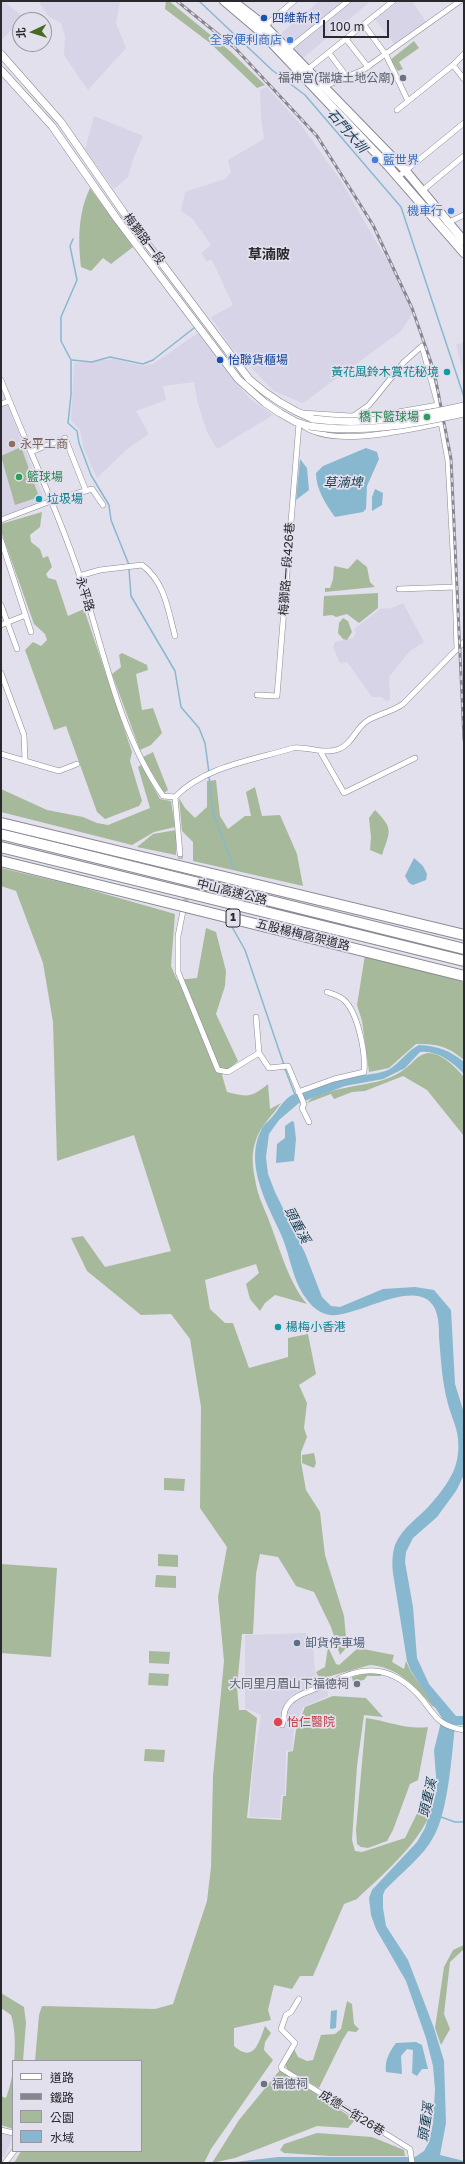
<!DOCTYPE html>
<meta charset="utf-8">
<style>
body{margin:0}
#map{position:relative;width:465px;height:2164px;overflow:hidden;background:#e2e0ec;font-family:"Golos Text","Noto Sans TC",sans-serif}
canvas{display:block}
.frame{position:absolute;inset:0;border:2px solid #29282d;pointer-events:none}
.legend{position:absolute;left:12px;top:2060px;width:130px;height:92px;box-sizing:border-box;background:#e2e0ec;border:1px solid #9896a0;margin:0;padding:5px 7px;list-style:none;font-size:12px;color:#29282d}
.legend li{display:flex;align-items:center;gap:8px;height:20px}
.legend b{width:20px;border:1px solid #9896a0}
.north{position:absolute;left:12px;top:12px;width:40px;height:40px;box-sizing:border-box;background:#e2e0ec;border:1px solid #9896a0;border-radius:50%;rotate:266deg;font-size:11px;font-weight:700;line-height:16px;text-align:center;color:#29282d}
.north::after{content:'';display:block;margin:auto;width:14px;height:18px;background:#476a23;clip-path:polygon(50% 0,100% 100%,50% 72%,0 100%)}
.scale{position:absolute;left:323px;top:20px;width:66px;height:18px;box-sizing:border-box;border:2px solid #29282d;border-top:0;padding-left:5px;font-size:12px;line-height:14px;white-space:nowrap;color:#29282d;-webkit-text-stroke:3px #e2e0ec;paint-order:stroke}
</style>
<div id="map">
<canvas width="465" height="2164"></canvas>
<div class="frame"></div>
<ul class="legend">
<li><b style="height:5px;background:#fff"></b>道路</li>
<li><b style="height:5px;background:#87858e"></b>鐵路</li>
<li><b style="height:11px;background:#a7b99b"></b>公園</li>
<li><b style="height:11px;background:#87b8d0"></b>水域</li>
</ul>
<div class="north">北</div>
<div class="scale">100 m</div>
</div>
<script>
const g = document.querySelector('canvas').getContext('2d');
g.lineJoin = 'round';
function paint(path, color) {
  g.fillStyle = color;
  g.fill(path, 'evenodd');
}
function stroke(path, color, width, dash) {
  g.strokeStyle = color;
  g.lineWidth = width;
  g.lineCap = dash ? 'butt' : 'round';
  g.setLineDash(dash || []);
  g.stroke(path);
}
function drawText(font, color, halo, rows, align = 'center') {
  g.font = font + ' "Golos Text","Noto Sans TC",sans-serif';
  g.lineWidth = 3.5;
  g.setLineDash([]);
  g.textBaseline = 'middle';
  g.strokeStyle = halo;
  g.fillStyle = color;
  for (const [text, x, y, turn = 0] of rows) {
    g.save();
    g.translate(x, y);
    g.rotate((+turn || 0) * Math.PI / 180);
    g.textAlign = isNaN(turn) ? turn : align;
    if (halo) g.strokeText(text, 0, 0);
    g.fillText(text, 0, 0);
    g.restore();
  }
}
paint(new Path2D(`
 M1 1H4L23 17 1 41Z
 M38 1H120L116 23 126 48 88 90 64 55 65 36 61 23 49 17Z
 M319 1H371L302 59 278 36Z
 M399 1H412L426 22 394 44 375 19Z
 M267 87 302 126 341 181 409 298 413 313 401 331 303 403 274 391 230 346 211 317 233 305 212 260 206 261 201 253 211 245 192 218 181 211 185 192 225 179 231 172 228 160 264 139 261 117 260 90Z
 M94 116 143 136 133 159 128 177 114 189 85 150Z
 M198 333 249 398 273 415 217 449 207 432 198 404 194 382 163 386 166 400 136 411 149 434 127 449 97 478 84 450 80 430 71 421 74 363 114 359 143 366 153 364Z
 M464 342V376L456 345Z
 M1 387 45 501 1 517Z
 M403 603 424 642 410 651 389 677 390 700 386 701 382 697H372L347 662 340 663 333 647 335 642 353 638 356 632 354 629 380 609 392 608Z
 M306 1633 313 1649 315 1673 319 1680 327 1681 328 1696 303 1707 294 1729 292 1750 286 1751 285 1795H281L280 1818 249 1817 253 1767 261 1715 245 1708V1635Z
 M1 2133 13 2136 4 2157H1Z`), '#d6d4e6');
paint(new Path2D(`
 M166 1H169L230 51 265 85 257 88 210 43 165 9Z
 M414 41 419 48 399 62 403 69 398 71 390 60Z
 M90 188 133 247 111 264 103 258 91 271 81 267C78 240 78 213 90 188Z
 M21 447 39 497 15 505 1 456Z
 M42 512 40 527 30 535 31 542 40 549 43 558 48 556 52 567 46 574 48 578 56 580 68 616 84 609 132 752 130 761 142 801 139 806 105 819 97 812 66 726 54 730 25 650 33 642 41 646 47 640 45 634 34 624 1 531V524Z
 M357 559 367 567 370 582 375 587 325 592V588H330L333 579 334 566 348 569Z
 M378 593V608L359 623 347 614 336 617 332 615 323 616 324 596Z
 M343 618 348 621 352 632 347 640 343 639 338 633 339 623Z
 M122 653 147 665 148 670 136 674 142 710 153 708 162 733 151 745 140 750 112 674 121 667 119 655Z
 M153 752 168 790 164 793 143 757Z
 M141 765 160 799 171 801 175 827 154 832 132 845 1 812V789L47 810 83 817 97 823 108 825 150 808 138 767Z
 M216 780 220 816 228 829 245 816H251L246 792 255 787 262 816 280 815 297 854 303 886 193 861V842L182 831 179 798 185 808 195 818 207 807V781Z
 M375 810C394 829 390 831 382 855L370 850 371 837 369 818Z
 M176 830V855L137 847 153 834Z
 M1 868 77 886 175 914 171 966 177 980 197 978 206 928 216 932 226 971 225 986 216 1014 238 1061 222 1075 227 1092C248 1097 251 1098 268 1084L270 1109 281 1103C271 1118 260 1125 255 1143 250 1158 254 1174 257 1189 260 1201 267 1214 271 1226 281 1252 289 1283 307 1304L275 1295 265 1303 260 1311 250 1299 246 1284 259 1273 256 1264 205 1280 210 1309 225 1323H233L249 1368 288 1357V1338L308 1334 316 1374 299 1385 307 1403 304 1428 307 1437 301 1452V1462L306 1490 320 1512 325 1555 344 1616 347 1647 340 1655 331 1627 314 1592 296 1586 278 1557 260 1554 256 1574 253 1634H242L237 1687 239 1710H246L257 1718 247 1818 281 1820 283 1796H286L288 1752 293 1751 296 1730 305 1707 333 1696 366 1698 383 1717 364 1715 357 1766 352 1840 355 1851 362 1852 405 1838 433 1781C445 1824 384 1873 357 1899L344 1904 313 1976H300L292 1989 274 1985 268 2010 271 2020 234 2028V2046C254 2064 259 2042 265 2026L271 2033 265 2042 264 2050 273 2060 211 2149 204 2163H14L21 2151H141V2061H35L39 2015 42 2006 155 2009 173 2004 207 1901 211 1867 213 1776 224 1661 218 1597 227 1547 200 1508 201 1407 190 1339 171 1314 141 1315 87 1271 71 1238 83 1236 105 1267 171 1251 134 1135 57 1161 53 1022 43 963 16 891 1 886Z
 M365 955 464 982V1060C447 1046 438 1044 416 1044L389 1068 369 1072 362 1021 357 1005Z
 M428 1053C442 1053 455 1067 464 1077V1136L427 1090 403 1076 365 1091 352 1092 334 1099 331 1094 307 1103C315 1090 368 1085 383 1080 390 1078 400 1073 406 1068 414 1062 417 1055 428 1053Z
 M314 1453 316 1463 314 1468 302 1463V1455Z
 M164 1478 185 1479 184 1491 164 1490Z
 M158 1554 178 1555V1567L158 1566Z
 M1 1564 57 1568 51 1657 1 1653Z
 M156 1575 176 1576V1588L155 1587Z
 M328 1647 336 1664 339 1665 358 1648 394 1655 392 1662 404 1669 406 1661 411 1672 437 1708 432 1706C416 1686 397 1667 370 1665L320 1679 316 1672 325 1667Z
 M149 1651 170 1652 169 1664 149 1663Z
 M149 1673 169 1674 168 1686 148 1685Z
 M367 1673 382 1674 381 1676H367L364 1680 353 1682 352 1677Z
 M366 1718C388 1721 406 1730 428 1727L418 1780 410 1784 393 1830 387 1841 368 1848 361 1847 357 1844 356 1830Z
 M145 1749 165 1750 164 1762 144 1761Z
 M464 1945V1949L450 1962 444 2014 450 2029 441 2045 435 2028 444 1967 453 1950Z
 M1 1993 24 2007 26 2023 23 2061H13V2129L1 2125V2096L6 2098C15 2075 18 2037 11 2015L1 2008Z
 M347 2001 352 2004 354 2024 359 2029 356 2032 348 2031 342 2041 319 2088 288 2070 285 2065 294 2049 298 2057 307 2061 313 2060 321 2035 335 2034 341 2029Z
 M280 2070 355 2120 348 2128 317 2126 235 2158 212 2163 239 2120Z
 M317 2133 372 2137 404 2150 405 2156H329L284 2153 280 2150 284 2144Z`), '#a7b99b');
paint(new Path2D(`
 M366 448 377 452 379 459 367 486 366 509 363 512 335 517C326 505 316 489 316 473L323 466Z
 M300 459 307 468 309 490 296 500Z
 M375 489 383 493 382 505 372 511V497Z
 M414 858 423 866 427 874 426 880 413 885 409 883 405 876Z
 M419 1045C438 1046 449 1050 464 1062V1074C452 1062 438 1050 420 1052L405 1068 383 1079 345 1086 299 1103 279 1120 269 1134 266 1157 268 1174 275 1192 305 1253 322 1297 331 1306 340 1307 383 1289 415 1287 434 1290 451 1310 455 1384 464 1413V1475L456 1491 437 1517 413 1538 406 1552 405 1562 413 1607 417 1658 429 1684 456 1716H464V1725H455C452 1754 448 1812 434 1836 423 1857 401 1873 385 1890L383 1895V1908L386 1926 408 1960 434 2028 444 2061 446 2123 440 2155 464 2161V2163H227L278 2157H415L424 2151 429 2142 433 2123 435 2089 433 2066 426 2038 406 1981 376 1929 371 1915 369 1898 372 1890 417 1842 425 1828 437 1790 434 1750 442 1718 411 1671 407 1661 393 1573C392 1564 392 1554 395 1545 402 1528 417 1519 429 1506 438 1496 449 1482 454 1470 458 1460 459 1449 458 1439 457 1427 451 1416 448 1404 442 1382 441 1360 439 1337 439 1328 439 1318 435 1309 419 1274 355 1319 330 1315 320 1314 311 1306 305 1297 291 1277 290 1252 279 1230 265 1200 244 1162 262 1128 265 1123 270 1120 273 1116 279 1109 283 1100 292 1095 296 1093 302 1093 307 1092 316 1088 324 1084 333 1081 350 1075 373 1076 388 1070 399 1064 407 1051 419 1045Z
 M292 1121 294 1122 296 1139 294 1161 276 1163 277 1144 285 1138V1126Z
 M337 2010 336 2028 331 2029 330 2028 331 2011Z
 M416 2042 422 2045 428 2069H422L417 2076 412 2073 413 2050 407 2049 401 2056 402 2074 386 2072C384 2061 390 2051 396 2043Z`), '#87b8d0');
stroke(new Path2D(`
 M199 1 272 70 305 95 401 207 464 397
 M73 239 70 246 77 280 61 317V341L71 360V395L68 423 77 431 79 443 91 475 109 505 111 520 129 565
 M72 360 92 362 110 357 143 364 153 360 194 328
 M129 569 131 596 175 671 181 707 199 728 205 743 209 773
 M209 777 213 813 234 868
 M231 925 245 950 284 1065
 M285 1069 295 1095
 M441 1817 455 1822H464`), '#87b8d0', 1.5);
stroke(new Path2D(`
 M180 854 186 899 184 907`), '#bdbbc6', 5, [5, 2.5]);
const minor = new Path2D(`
 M364 25 386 55 408 101
 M265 26 294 1
 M346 39 368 67
 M286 51 348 1
 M329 53 347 77
 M453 65 464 79
 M307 70 393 1
 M323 87 363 70 460 1
 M397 110 453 65 464 54
 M398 177 464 123
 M423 190 464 156
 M447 223 464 215
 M1 380C27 446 58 510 80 577 104 650 118 731 163 796L175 797
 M1 404 9 401
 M301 413 350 416 398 412 438 405
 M355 415 369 405 404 362 422 346 438 405 448 461 455 587
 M301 424C329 449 407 430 441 423
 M31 452 65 438 86 491
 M1 520 51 501 92 489 103 505
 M1 540 31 632
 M79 576 100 570 142 565C165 582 168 610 175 636
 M399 589 455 587 457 650
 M1 605 17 649
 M1 625 26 615
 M1 673 24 735 25 761
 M257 695 277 696 299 423
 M320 751 344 793 415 758
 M1 754 59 771 77 764
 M175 797C205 766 254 760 293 748 308 746 324 755 339 749 352 744 356 728 367 721 378 714 392 712 403 704L464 642
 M175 797 180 854
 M183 911 178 936V972L218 1070 228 1072 259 1053 256 1017
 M259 1053 269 1068 288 1066 304 1104 302 1108 309 1122
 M298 1092 334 1079 364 1072C366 1053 358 1013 344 1000 340 996 333 994 327 992
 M282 1725C285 1719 283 1713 286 1708 292 1694 318 1689 330 1683 366 1663 395 1667 422 1699 436 1717 439 1726 464 1730
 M299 1999 291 2012 286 2015 281 2029 295 2043 281 2067 282 2069 410 2149 412 2163
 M1 2130 13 2133
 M5 2163 14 2151`);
const tertiary = new Path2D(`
 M1 54 61 122 124 213 249 379C269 397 288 409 313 419
 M1 70 52 126 117 219 238 379 265 403 280 413 296 422 309 426`);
const primary = new Path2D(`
 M224 1 264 35 388 166 464 253
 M233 1 264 25 405 170 464 241`);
const motorway = new Path2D(`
 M1 834 464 949
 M1 847 464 961`);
stroke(minor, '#8b8994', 6);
stroke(tertiary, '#8b8994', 8);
stroke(primary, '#8b8994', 10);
stroke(motorway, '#8b8994', 12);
stroke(minor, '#fff', 5);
stroke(tertiary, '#fff', 7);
stroke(primary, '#fff', 8);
stroke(motorway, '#fff', 10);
const rail = new Path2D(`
 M177 1 235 48 317 136 373 225 412 308 434 371 451 459 464 740`);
stroke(rail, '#87858e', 3);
stroke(rail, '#e2e0ec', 1.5, [4.5]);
const tertiaryBridge = new Path2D(`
 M313 419C363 426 415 417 464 406
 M309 426C362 434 413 424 464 413`);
const motorwayBridge = new Path2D(`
 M1 823 464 935
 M1 861 464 976`);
stroke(tertiaryBridge, '#8b8994', 8, []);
stroke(motorwayBridge, '#8b8994', 12, []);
stroke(tertiaryBridge, '#fff', 7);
stroke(motorwayBridge, '#fff', 10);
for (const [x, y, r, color] of [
 [264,18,4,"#1a4fb4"],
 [290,40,4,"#3f7fe0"],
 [403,78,4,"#6b7280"],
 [375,160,4,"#3f7fe0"],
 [451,211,4,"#3f7fe0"],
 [220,360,4,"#1a4fb4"],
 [447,372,4,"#0f9aa8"],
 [427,417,4,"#2e9e5b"],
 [12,444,4,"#8d6e63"],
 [19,477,4,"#2e9e5b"],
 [39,499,4,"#0f9aa8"],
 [278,1327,4,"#0f9aa8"],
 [297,1643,4,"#5c6f8a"],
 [357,1684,4,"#6b7280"],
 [278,1722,5,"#e0444e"],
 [264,2084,4,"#6b7280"]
]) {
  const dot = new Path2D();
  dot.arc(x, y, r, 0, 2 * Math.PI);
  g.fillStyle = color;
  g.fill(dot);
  stroke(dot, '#e2e0ec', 1.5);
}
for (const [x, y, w] of [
 [233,918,14]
]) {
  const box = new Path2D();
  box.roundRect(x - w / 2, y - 9, w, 18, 3);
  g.fillStyle = '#e2e0ec';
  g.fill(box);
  stroke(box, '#29282d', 1);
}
drawText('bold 11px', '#29282d', null, [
 ["1",233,918]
]);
drawText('12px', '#164399', '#e2e0ec', [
 ["四維新村",272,18],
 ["怡聯貨櫃場",228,360]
], 'left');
drawText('12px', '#366cbe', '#e2e0ec', [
 ["全家便利商店",282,40],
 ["藍世界",383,160,"left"],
 ["機車行",443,211]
], 'right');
drawText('12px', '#5b616d', '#e2e0ec', [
 ["福神宮(瑞塘土地公廟)",395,78],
 ["大同里月眉山下福德祠",349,1684],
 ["福德祠",272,2084,"left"]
], 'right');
drawText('12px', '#29282d', '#e2e0ec', [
 ["梅獅路一段",144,239,53],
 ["梅獅路一段426巷",287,569,-86],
 ["永平路",85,594,73],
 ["中山高速公路",232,892,14],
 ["五股楊梅高架道路",303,935,14],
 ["成德一街26巷",352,2113,32]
]);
drawText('12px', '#0d838f', '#e2e0ec', [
 ["黃花風鈴木賞花秘境",439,372,"right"],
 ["垃圾場",47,499],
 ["楊梅小香港",286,1327]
], 'left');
drawText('12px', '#27864d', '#e2e0ec', [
 ["橋下籃球場",419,417],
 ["籃球場",27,477,"left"]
], 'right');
drawText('12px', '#785e54', '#e2e0ec', [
 ["永平工商",20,444]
], 'left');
drawText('12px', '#4e5e75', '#e2e0ec', [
 ["卸貨停車場",305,1643]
], 'left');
drawText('12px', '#be3a42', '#e2e0ec', [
 ["怡仁醫院",287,1722]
], 'left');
drawText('italic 13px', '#174053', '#e2e0ec', [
 ["石門大圳",347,131,49],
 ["草湳埤",343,483],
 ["頭重溪",297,1225,62],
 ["頭重溪",428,1798,-77],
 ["頭重溪",426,2122,-81]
]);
drawText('bold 14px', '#29282d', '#e2e0ec', [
 ["草湳陂",269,255]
]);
</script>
